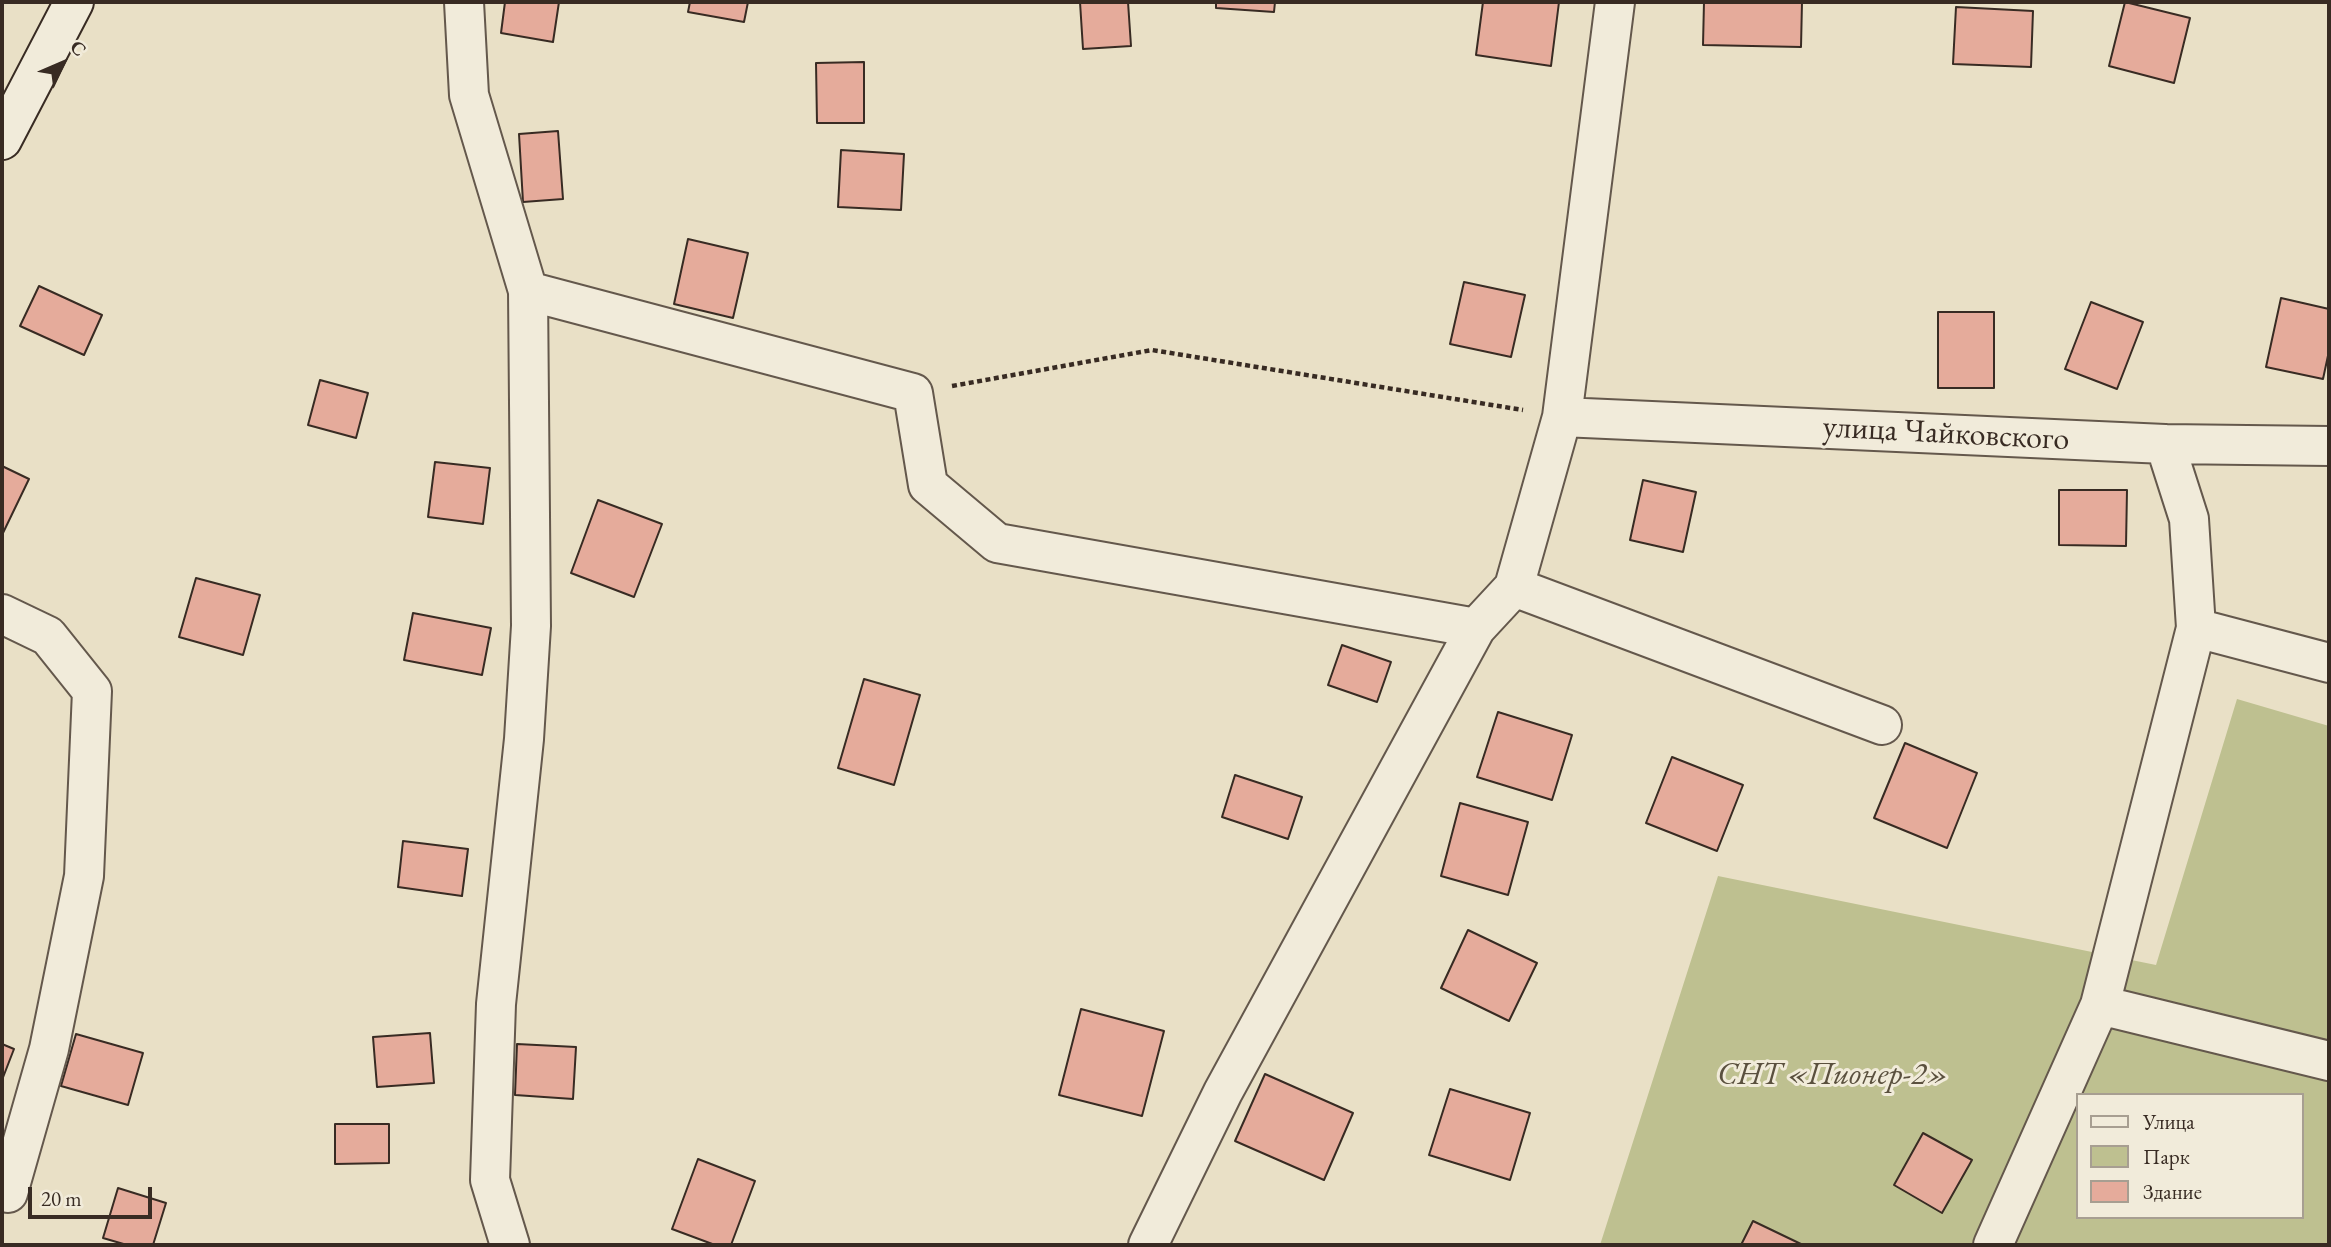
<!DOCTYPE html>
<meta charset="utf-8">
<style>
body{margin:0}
#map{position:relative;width:2331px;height:1247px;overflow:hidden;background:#e9e0c6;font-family:"EB Garamond",serif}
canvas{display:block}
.frame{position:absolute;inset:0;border:4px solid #382b23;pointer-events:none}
.legend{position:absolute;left:2076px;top:1093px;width:228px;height:126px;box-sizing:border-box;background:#f1ebda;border:2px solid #a79e91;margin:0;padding:9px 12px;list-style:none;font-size:21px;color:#382b23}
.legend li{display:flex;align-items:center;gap:14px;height:35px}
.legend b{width:35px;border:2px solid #a79e91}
.north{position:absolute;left:28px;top:28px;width:70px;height:70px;-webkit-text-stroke:5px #f1ebda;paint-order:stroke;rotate:46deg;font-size:19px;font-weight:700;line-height:28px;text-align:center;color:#382b23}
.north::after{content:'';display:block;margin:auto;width:24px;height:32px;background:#382b23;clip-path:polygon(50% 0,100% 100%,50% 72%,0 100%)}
.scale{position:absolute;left:28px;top:1187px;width:124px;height:32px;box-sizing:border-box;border:4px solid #382b23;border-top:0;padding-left:9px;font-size:21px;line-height:24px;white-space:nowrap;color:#382b23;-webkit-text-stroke:5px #f1ebda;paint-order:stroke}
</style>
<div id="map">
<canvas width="2331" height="1247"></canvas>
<div class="frame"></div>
<ul class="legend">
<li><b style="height:9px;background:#f1ebda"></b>Улица</li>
<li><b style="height:19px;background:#bec090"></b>Парк</li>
<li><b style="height:19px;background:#e5ab9b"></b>Здание</li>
</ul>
<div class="north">С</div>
<div class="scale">20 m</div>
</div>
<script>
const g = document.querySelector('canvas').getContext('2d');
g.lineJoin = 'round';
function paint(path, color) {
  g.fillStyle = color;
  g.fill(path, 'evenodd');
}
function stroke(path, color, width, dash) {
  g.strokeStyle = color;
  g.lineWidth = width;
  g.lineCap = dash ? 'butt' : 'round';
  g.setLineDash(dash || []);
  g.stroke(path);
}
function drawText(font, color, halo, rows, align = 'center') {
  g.font = font + ' "EB Garamond",serif';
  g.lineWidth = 6;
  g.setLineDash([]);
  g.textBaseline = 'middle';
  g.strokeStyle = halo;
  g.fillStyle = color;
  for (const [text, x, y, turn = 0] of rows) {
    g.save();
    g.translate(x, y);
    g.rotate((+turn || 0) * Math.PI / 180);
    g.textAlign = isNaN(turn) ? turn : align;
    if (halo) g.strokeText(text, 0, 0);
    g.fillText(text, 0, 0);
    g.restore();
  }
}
paint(new Path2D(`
 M2237 699 2329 726V1245H1600L1718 876 2156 965ZM2077 1095H2301V1217H2077Z`), '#bec090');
const building = new Path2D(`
 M505 2H559L553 42 501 33Z
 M690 2H748L744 22 688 12Z
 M1080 2H1128L1131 46 1083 49Z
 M1216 2H1275L1274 12 1216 8Z
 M1483 2H1559L1551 66 1476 55Z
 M1704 2H1802L1801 47 1703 45Z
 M2125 2 2190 18 2174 83 2109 66Z
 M1956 7 2033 11 2031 67 1953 64Z
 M864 62V123H817L816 63Z
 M558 131 563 199 523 202 519 134Z
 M841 150 904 154 901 210 838 207Z
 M688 239 748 253 733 318 674 304Z
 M1464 282 1525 295 1511 357 1450 344Z
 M39 286 102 315 84 355 20 326Z
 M2281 298 2329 309V351L2323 379 2266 367Z
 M2091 302 2143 322 2117 389 2065 369Z
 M1938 312H1994V388H1938Z
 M320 380 368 393 356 438 308 425Z
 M435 462 490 468 483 524 428 517Z
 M2 466 29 479 2 535Z
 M1643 480 1696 492 1683 552 1630 540Z
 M2059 490H2127L2126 546 2059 545Z
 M598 500 662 524 634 597 571 573Z
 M196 578 260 595 243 655 179 637Z
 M413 613 491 628 482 675 404 660Z
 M1342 645 1391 662 1377 702 1328 685Z
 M864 679 920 695 894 785 838 768Z
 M1498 712 1572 735 1552 800 1477 777Z
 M1905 743 1977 773 1947 848 1874 818Z
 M1672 757 1743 785 1717 851 1646 823Z
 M1235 775 1302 797 1288 839 1222 817Z
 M1460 803 1528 822 1508 895 1441 876Z
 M403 841 468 849 462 896 398 887Z
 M1468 930 1537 963 1509 1021 1441 988Z
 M1081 1009 1164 1031 1142 1116 1059 1095Z
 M430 1033 434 1083 377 1087 373 1037Z
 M76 1034 143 1053 128 1105 61 1086Z
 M2 1044 14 1049 2 1080Z
 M517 1044 576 1047 573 1099 515 1095Z
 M1265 1074 1353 1113 1324 1180 1235 1141Z
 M1450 1089 1530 1113 1510 1180 1429 1155Z
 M335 1124H389V1163L335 1164Z
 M1923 1133 1972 1160 1942 1213 1894 1185Z
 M698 1159 755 1181 731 1245H715L672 1229Z
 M118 1188 166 1203 153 1245H127L103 1238Z
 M1753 1221 1803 1245H1741Z`);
paint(building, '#e5ab9b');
stroke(building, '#382b23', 2);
const minor = new Path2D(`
 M464 2 469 95 528 291 531 626 524 739 496 1004 490 1180 510 1245
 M528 291 913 393 928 485 997 543 1476 628
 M1562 417 2165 444 2329 446
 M1514 587 1882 725
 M2 614 48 636 92 691 84 876 49 1049 8 1193
 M2196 628 2329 663
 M2100 1005 2329 1061
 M1148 1245 1223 1092 1476 628 1514 587 1562 417 1615 2
 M1993 1245 2100 1005 2196 628 2189 519 2165 444`);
const secondary = new Path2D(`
 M2 140 74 2`);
stroke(minor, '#64584c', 42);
stroke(secondary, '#382b23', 42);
stroke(new Path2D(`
 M952 386 1152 350 1523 410`), '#382b23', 4.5, [5, 3.5]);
stroke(minor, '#f1ebda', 38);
stroke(secondary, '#f1ebda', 38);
drawText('32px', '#382b23', '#f1ebda', [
 ["улица Чайковского",1946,434,3]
]);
drawText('italic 32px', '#5a503e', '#f1ebda', [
 ["СНТ «Пионер-2»",1833,1075]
]);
</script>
